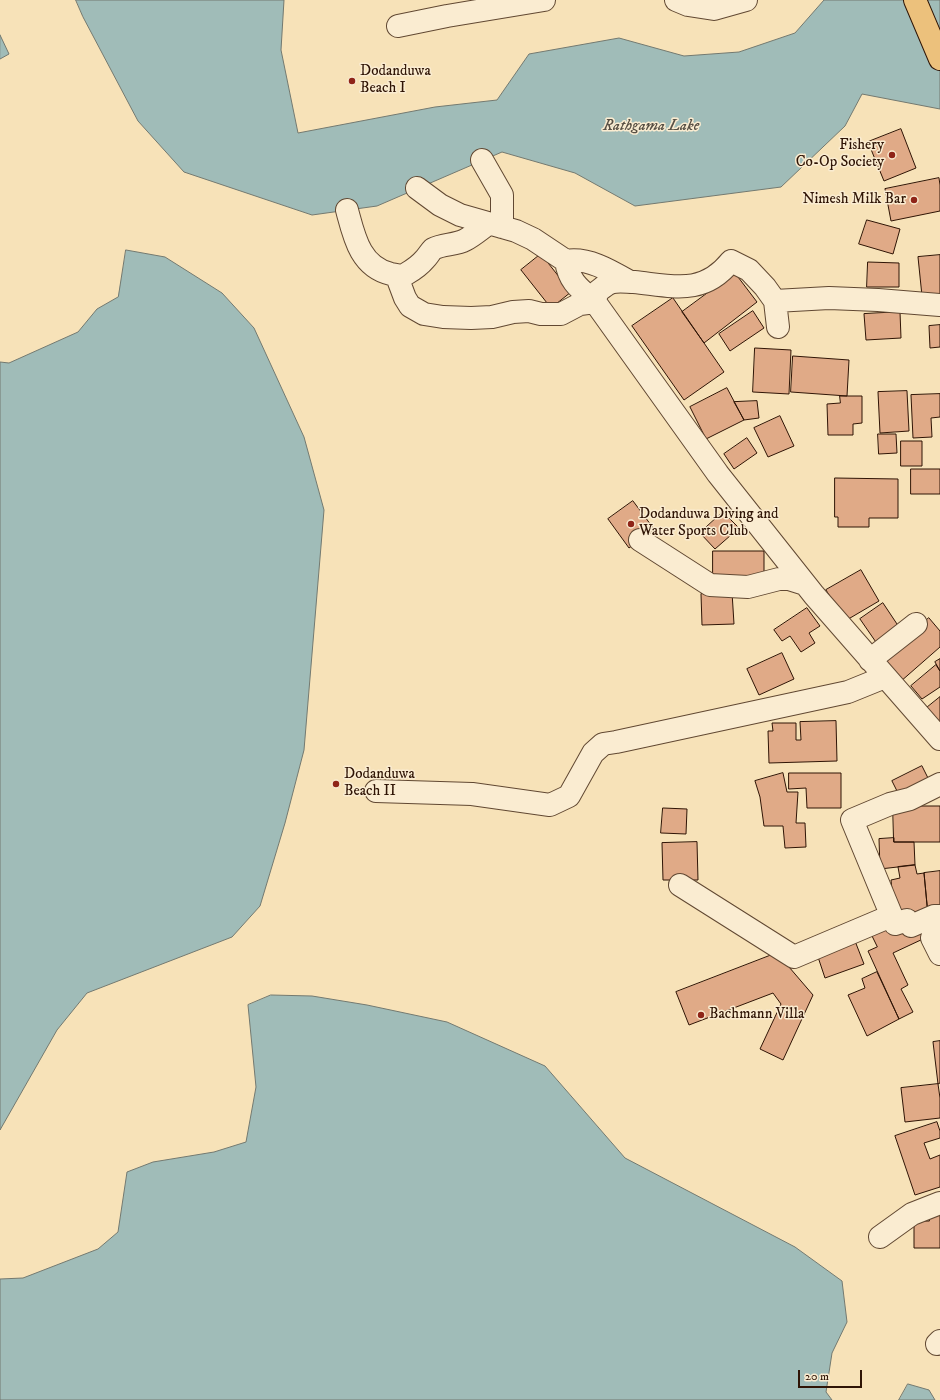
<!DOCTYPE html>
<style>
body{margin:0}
#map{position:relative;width:940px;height:1400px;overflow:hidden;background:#f7e2b8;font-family:"IM FELL DW Pica",serif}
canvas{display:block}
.scale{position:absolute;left:798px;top:1370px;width:64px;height:18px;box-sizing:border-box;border:2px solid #2f1405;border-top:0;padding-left:5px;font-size:12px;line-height:14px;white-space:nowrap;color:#2f1405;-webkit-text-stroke:3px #faecd1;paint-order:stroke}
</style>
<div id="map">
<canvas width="940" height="1400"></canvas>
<div class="scale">20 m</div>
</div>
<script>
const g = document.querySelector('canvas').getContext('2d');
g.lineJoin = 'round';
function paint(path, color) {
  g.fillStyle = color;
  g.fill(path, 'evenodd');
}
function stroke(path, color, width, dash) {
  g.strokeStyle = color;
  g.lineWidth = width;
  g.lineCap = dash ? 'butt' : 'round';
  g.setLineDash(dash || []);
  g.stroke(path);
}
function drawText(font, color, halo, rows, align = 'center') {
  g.font = font + ' "IM FELL DW Pica",serif';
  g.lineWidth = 3;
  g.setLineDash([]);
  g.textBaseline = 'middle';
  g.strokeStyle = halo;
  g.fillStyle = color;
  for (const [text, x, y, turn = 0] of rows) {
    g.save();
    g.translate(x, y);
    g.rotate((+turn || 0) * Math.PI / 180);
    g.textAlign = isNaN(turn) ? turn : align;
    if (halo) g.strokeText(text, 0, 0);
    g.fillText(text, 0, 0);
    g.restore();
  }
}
const water = new Path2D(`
 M76 0H284L281 50 298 133 435 107 497 100 529 54 619 38 684 56 739 52 795 33 824 0H940V109L862 94 845 126 781 187 635 206 575 173 502 152 377 206 312 215 184 172 138 121 83 17Z
 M0 35 9 54 0 59Z
 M126 250 165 257 222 293 254 328 304 437 324 510 304 750 285 823 260 906 232 937 87 993 57 1030 0 1130V362L9 363 78 332 97 309 118 297Z
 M271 995 312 996 367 1005 447 1022 545 1066 625 1158 795 1247 842 1281 847 1322 832 1353 826 1392 832 1400H0V1279L23 1278 98 1249 118 1232 127 1172 153 1162 214 1152 246 1142 256 1087 248 1005Z
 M908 1384 929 1390 935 1400H899Z`);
paint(water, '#a0bcb8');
stroke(water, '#737970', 1);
const building = new Path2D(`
 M901 129 916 168 884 181 868 142Z
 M939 178 940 185V211L891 221 885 189Z
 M867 220 900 229 893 254 859 244Z
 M541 254 571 292 551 308 521 270Z
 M940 255V294L922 296 918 257Z
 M868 262 899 263V287H867Z
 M735 273 757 302 704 343 682 312Z
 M673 298 724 372 684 400 632 326Z
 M753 311 764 328 730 351 719 334Z
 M900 312 901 338 866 340 864 314Z
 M940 325V347L930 348 929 326Z
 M755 348 791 350 789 394 753 392Z
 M793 356 849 360 847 396 791 392Z
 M727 388 744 420 706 439 690 407Z
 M907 391 909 431 880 433 878 392Z
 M940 394V417L931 418 932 437 913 438 911 395Z
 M840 396H862V423L853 424V435H828L827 404 840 403Z
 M757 401 759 418 744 420 734 402Z
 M780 416 794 446 768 457 754 428Z
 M878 434H896L897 453 879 454Z
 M747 438 757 453 734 469 724 454Z
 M901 441H922V466H901Z
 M911 469H940V494H911Z
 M835 478 898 479V518H869V527H838V517H835Z
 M633 501 654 529 629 548 608 519Z
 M723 512 739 528 715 549 700 533Z
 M713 551H764V578H713Z
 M861 570 879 601 845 621 826 590Z
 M732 592 734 624 702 625 701 594Z
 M883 603 903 633 880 648 860 619Z
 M807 608 820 626 809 633 815 643 801 652 790 636 782 641 774 630Z
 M929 618 940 631V647L900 682 880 659Z
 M782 653 794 679 759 695 747 669Z
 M940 659V671L935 662Z
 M936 665 940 671V687L922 699 911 686Z
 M940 697V728L924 710Z
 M836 721 837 761 769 763 768 731H773L772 723H796V740H801L800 722Z
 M922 766 931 784 901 799 892 781Z
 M783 773 787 792H798L796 823H805L806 847 785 848 783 826H764L760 797 755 781Z
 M789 773H841V808H807L806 788 789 789Z
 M893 806H940V842H894Z
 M663 808 687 809 686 834 661 833Z
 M894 838V842H914L915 865 880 869 879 839Z
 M697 842 698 880H663L662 843Z
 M915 865 917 874 924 873 928 915 895 919 891 880 900 878 898 867Z
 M940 871V912L928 915 924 873Z
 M869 929 940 931 893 953 908 985 901 989 913 1012 899 1019 868 951 877 947Z
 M855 941 864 964 825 978 817 954Z
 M777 953 813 995 783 1060 760 1049 781 1004 773 993 689 1025 676 992Z
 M877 972 899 1019 867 1036 848 995 865 988 862 979Z
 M940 1041V1083L938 1084 933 1042Z
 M938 1084 940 1098V1118L905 1122 901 1088Z
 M937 1122 940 1131V1138L924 1143 930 1159 940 1155V1187L915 1195 895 1136Z
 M929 1213H940V1248H914V1221H929Z`);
paint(building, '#e0aa87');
stroke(building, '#2f1405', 1);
const minor = new Path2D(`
 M676 0 688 5 714 9 746 0
 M398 26 447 16 544 0
 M482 160 502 195V227
 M417 188 440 205 460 215 516 231 533 239 566 261
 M347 210C354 236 360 267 391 274 396 275 401 277 406 274 413 270 420 265 425 259 428 256 430 252 433 249 442 244 456 245 465 240 473 236 481 229 488 224
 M400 276 399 282 405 298 410 306 424 314 443 317 471 318 492 317 513 312 529 311 541 314H561L580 304 595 302
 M630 282C611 271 588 257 566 261 569 282 580 289 595 302L718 474 814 595 940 739
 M775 301 829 298 878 300 940 305
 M595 302 597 292C601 289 605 285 610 283 617 280 627 282 634 282 673 286 703 296 731 261L749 270 765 287 775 301 778 327
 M640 540 710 585 748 587 779 579H789L805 584
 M870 660 916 624
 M940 784 910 799 890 804 852 820 895 924 907 920 911 926 934 916H940
 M376 791 472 794 550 805 569 796 593 753 603 744 616 742 848 692 885 677
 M680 885 794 957 891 916
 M940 934 932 938 940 954
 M880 1237 912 1214 940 1203
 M937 1344 940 1341`);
const highway = new Path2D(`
 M915 0 940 59`);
stroke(minor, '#614832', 24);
stroke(highway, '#2f1405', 24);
stroke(minor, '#faecd1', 22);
stroke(highway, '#ecc17c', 22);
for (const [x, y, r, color] of [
 [352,81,4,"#8f2418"],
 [892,155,4,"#8f2418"],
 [914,200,4,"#8f2418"],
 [631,524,4,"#8f2418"],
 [336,784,4,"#8f2418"],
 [701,1015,4,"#8f2418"]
]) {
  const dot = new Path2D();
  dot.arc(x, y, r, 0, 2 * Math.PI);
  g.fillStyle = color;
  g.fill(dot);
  stroke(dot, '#faecd1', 1.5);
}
drawText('15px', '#2f1405', '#faecd1', [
 ["Dodanduwa",360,72],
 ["Beach I",360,89],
 ["Fishery",884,146,"right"],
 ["Co-Op Society",884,163,"right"],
 ["Nimesh Milk Bar",906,200,"right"],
 ["Dodanduwa Diving and",639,515],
 ["Water Sports Club",639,532],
 ["Dodanduwa",344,775],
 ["Beach II",344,792],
 ["Bachmann Villa",709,1015]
], 'left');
drawText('italic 16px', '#574f44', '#faecd1', [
 ["Rathgama Lake",651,127]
]);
</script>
